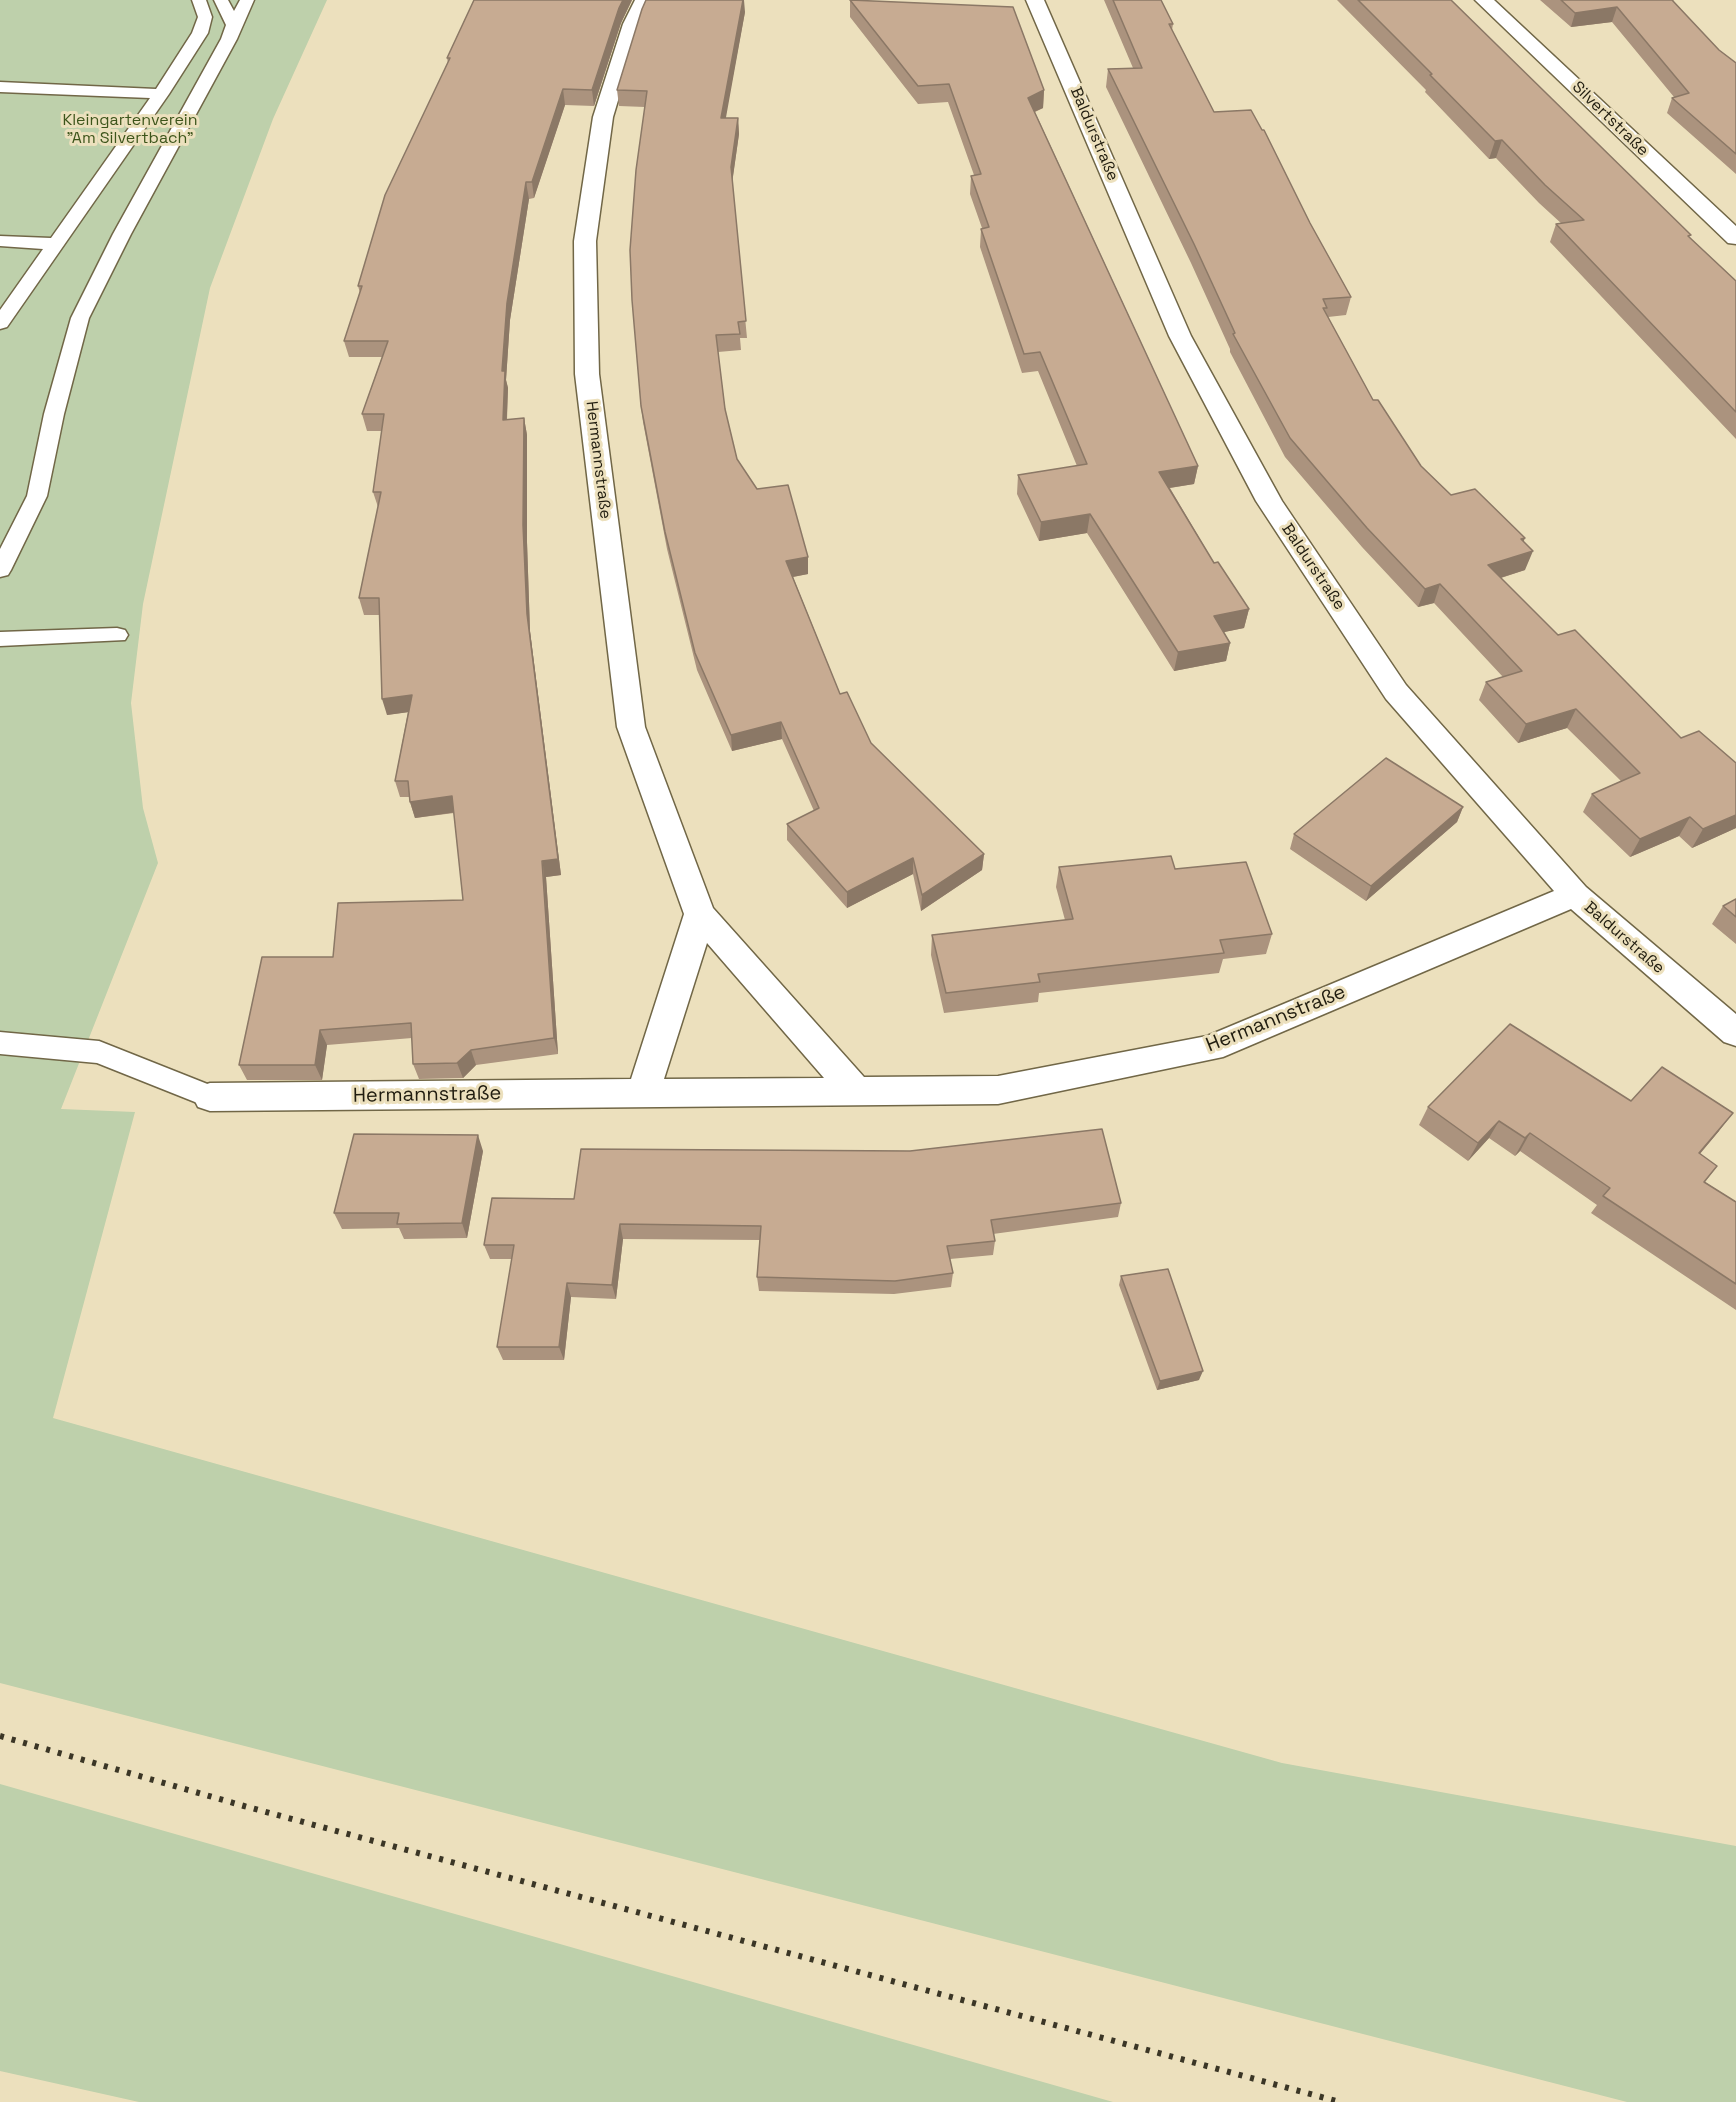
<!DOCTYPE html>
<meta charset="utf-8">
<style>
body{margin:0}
canvas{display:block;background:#ece0bd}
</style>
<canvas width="1736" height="2102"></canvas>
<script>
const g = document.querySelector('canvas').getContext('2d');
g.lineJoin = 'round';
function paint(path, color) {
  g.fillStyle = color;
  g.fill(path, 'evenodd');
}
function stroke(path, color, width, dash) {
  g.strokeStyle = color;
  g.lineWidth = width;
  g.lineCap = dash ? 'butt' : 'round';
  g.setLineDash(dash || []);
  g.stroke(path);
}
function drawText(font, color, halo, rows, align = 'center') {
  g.font = font + ' "Space Grotesk",sans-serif';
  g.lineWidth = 6;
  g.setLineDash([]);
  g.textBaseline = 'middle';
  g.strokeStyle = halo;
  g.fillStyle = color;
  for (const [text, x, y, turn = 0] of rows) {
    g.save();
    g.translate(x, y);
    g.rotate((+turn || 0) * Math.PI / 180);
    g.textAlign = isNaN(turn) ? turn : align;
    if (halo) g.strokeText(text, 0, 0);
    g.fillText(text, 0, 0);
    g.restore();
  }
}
paint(new Path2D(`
 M0 0H327L273 119 210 288 143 604 131 703 143 808 158 863 61 1109 135 1112 53 1418 1282 1763 1736 1846V2102H1627L0 1683Z
 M0 1784 1113 2102H139L0 2071Z`), '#bed0ab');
const service = new Path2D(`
 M192 0H206L212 17 208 33 169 94 7 327 0 329V310L43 249 0 246V236L51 238 150 98 0 92V82L156 89 192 33 198 17Z
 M214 0H228L234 11 240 0H254L237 39 131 234 89 318 64 414 47 496 11 570 8 575 0 577V549L27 496 44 414 71 318 113 234 221 39 226 25Z
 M117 628 125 630 128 635 125 640 0 646V632Z
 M0 1032 99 1041 220 1089 224 1097 220 1105 210 1108 97 1063 0 1054Z`);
const minor = new Path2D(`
 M635 0H653L641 24 613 117 596 241 599 374 645 727 713 908 864 1077 998 1076 1207 1036 1554 891 1386 699 1256 501 1169 336 1026 0H1044L1191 336 1282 501 1406 685 1586 887 1736 1014V1046L1724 1042 1571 909 1223 1057 998 1104 210 1111 198 1107 193 1097 198 1087 210 1083 631 1079 684 914 617 727 575 374 574 241 593 117 623 24ZM707 943 824 1078 664 1079Z
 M1475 0H1494L1736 226V244L1728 243Z`);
stroke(service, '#716747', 3);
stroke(minor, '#716747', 3);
paint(service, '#fff');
paint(minor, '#fff');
stroke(new Path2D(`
 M0 1736 244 1806 1340 2102`), '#3b3626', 6, [4, 8]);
paint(new Path2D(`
 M474 0H632L621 23 594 106 565 105 534 198 529 199 510 320 506 380 508 388 507 420 524 418 527 435V542L530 631 561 875 546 877 558 1054 476 1065 463 1078 419 1079 413 1064 412 1038 327 1045 322 1080H247L239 1065 333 957 463 900 454 813 415 818 410 802 409 797H400L395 781 408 712 387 715 379 615H364L359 598 378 507 373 492 382 431H367L362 414 382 357H349L344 341 360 293 358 286 448 63 447 58Z
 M850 0H866L1044 90 1043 108 1035 112 1198 466 1194 484 1170 488 1214 563 1249 609 1244 628 1224 632 1230 643 1226 661 1174 671 1087 533 1039 541 1017 494 1018 475 1077 466 1038 371 1022 373 980 247 981 229 982 228 970 194 971 176 974 175 948 102 918 104 850 17Z
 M1104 0H1161L1173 24 1172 30 1214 112 1310 223 1351 297 1346 315 1328 317 1373 400 1421 466 1451 495 1523 542 1525 570 1501 578 1736 828 1692 848 1679 836 1630 857 1583 812 1592 794 1621 781 1567 728 1518 743 1479 700 1486 682 1503 677 1434 603 1418 607 1362 547 1285 457 1230 352V349L1191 263 1106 87 1108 69 1133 68Z
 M1337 0H1451L1690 238 1736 281V439L1550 242 1556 224H1562L1539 203 1496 158 1489 159 1425 92 1426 90Z
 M1540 0H1674L1673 1 1719 50 1736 63V174L1667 113 1672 98 1674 97 1612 22 1571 27Z
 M745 12 725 118H738L739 134 732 182 747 338H740L741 350 718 352 725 409 737 459 757 489 808 557V574L793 577 840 694 871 743 984 854 982 870 921 911 913 874 847 908 787 840V824L814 811 782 739 732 751 697 670 667 549 643 422 641 406 645 107 619 106 617 90Z
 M1463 807 1457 822 1366 901 1290 849 1294 834Z
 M1059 867 1175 869 1272 934 1266 954 1223 959 1219 973 1039 993 1038 1002 944 1013 931 955 932 935 1065 920 1056 887Z
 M1736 899V944L1712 924 1723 906Z
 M1631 1101 1719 1131 1700 1154 1717 1166 1705 1182 1736 1202V1310L1591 1213 1597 1205 1520 1151 1515 1156 1489 1138 1468 1161 1419 1125 1428 1107Z
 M483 1151 467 1238 404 1239 399 1228 342 1229 334 1213Z
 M492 1198 1121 1203 1118 1217 993 1234 995 1241 993 1255 950 1259 953 1273 951 1287 894 1294 759 1291 757 1277 760 1240 623 1239 616 1299 571 1297 564 1360H503L497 1347 512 1259H490L484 1245Z
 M1121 1276 1199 1380 1157 1390 1119 1285Z`), '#ab937e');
paint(new Path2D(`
 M623 0H632L621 23 594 106 592 90 619 8Z
 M743 0H744L745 12 723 134 721 118Z
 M1617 7 1612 22 1571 27 1575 13Z
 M563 89 565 105 534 198 532 182Z
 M1044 90 1043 108 1027 115 1028 98Z
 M738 118 739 134 732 184 731 167Z
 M1502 140 1496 158 1489 159 1495 141Z
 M526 182 529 199 510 320 506 380 508 388 506 437 503 420 502 371 507 303Z
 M524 418 527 435V542L530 631 561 875 546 877 558 1054 554 1038 527 614 523 525Z
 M1198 466 1194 484 1156 490 1159 472Z
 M1090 514 1087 533 1039 541 1041 522Z
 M1525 538 1518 556 1533 551 1525 570 1481 584 1488 565 1521 539Z
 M808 557V574L787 578 786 561Z
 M1440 584 1434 603 1418 607 1425 589Z
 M1249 609 1244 628 1210 635 1214 616Z
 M1230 643 1226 661 1174 671 1178 652Z
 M412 695 417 711 387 715 382 699Z
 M1576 709 1567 728 1518 743 1526 724Z
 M781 722 782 739 732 751 731 735Z
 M452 796 457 812 415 818 410 802Z
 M1463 807 1457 822 1366 901 1371 886Z
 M1736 815V828L1692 848 1703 829Z
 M1690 817 1679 836 1630 857 1640 839Z
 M984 854 982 870 921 911 922 895Z
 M913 858V874L847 908V892Z
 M320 1030 327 1045 322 1080 315 1065Z
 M471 1050 476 1065 463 1078 457 1063Z
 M1733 1113 1719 1131 1685 1171 1699 1153Z
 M1499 1121 1489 1138 1468 1161 1478 1143Z
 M1530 1133 1520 1151 1515 1156 1525 1138Z
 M478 1135 483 1151 467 1238 462 1223Z
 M620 1224 623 1239 616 1299 612 1285Z
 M567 1283 571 1297 564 1360 559 1347Z
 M1203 1371 1199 1380 1157 1390 1160 1381Z`), '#8b7866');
const building = new Path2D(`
 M474 0H623L619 8 592 90 563 89 532 182H526L507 303 502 371H505L503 420 524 418 523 525 527 614 558 859 542 861 554 1038 471 1050 457 1063 413 1064 411 1023 320 1030 315 1065H239L262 957H333L338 903 463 900 452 796 410 802 408 781H395L412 695 382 699 379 598H359L381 492H373L384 414H362L388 341H344L362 286H358L385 195 450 58H447Z
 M646 0H743L721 118H738L731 167 746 321 738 322 740 334 716 335 725 409 737 459 757 489 788 485 808 557 786 561 840 694 847 692 871 743 984 854 922 895 913 858 847 892 787 824 819 808 781 722 731 735 695 653 665 532 641 406 632 300 630 250 636 170 647 91 617 90 642 9Z
 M850 0 1013 7 1044 90 1028 98 1198 466 1159 472 1214 563 1218 562 1249 609 1214 616 1230 643 1178 652 1090 514 1041 522 1018 475 1087 464 1040 352 1024 354 981 229 989 227 971 176 981 174 949 84 918 86Z
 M1113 0H1161L1173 24H1169L1214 112 1251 110 1262 130H1264L1310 223 1351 297 1323 299 1327 308H1323L1373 400H1378L1421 466 1451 495 1475 489 1525 538 1521 539 1533 551 1488 565 1558 635 1575 630 1681 738 1699 731 1736 763V815L1703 829 1690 817 1640 839 1592 794 1640 773 1576 709 1526 724 1486 682 1522 671 1440 584 1425 589 1367 528 1290 438 1233 334 1235 333 1194 244 1108 69 1142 68Z
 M1358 0H1451L1691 235 1688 236 1736 281V412L1556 224 1584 220 1545 185 1502 140 1495 141 1430 75 1432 74Z
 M1561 0H1672L1719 50 1736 63V154L1672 98 1689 93 1617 7 1575 13Z
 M1386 758 1463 807 1371 886 1294 834Z
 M1171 856 1175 869 1246 862 1272 934 1220 940 1224 953 1038 974 1040 982 946 993 932 935 1073 919 1059 867Z
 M1736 899V917L1723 906Z
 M1510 1024 1631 1101 1662 1067 1733 1113 1699 1153 1717 1166 1704 1182 1736 1202V1284L1603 1196 1610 1188 1530 1133 1525 1138 1499 1121 1478 1143 1428 1107Z
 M1102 1129 1121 1203 991 1220 995 1241 947 1246 953 1273 895 1281 757 1277 761 1226 620 1224 612 1285 567 1283 559 1347H497L514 1245H484L492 1198 574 1199 581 1149 910 1151Z
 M354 1134 478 1135 462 1223 397 1224 399 1213H334Z
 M1168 1269 1203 1371 1160 1381 1121 1276Z`);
paint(building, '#c7ab92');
stroke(building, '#8b7866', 1.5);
drawText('16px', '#201c0f', '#ece0bd', [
 ["Silvertstraße",1610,119,44],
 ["Baldurstraße",1094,134,67],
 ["Hermannstraße",598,460,83],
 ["Baldurstraße",1313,567,56],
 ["Baldurstraße",1624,938,41]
]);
drawText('16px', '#3d551b', '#ece0bd', [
 ["Kleingartenverein",130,121],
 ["\"Am Silvertbach\"",130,139]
]);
drawText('20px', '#201c0f', '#ece0bd', [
 ["Hermannstraße",1276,1019,-22],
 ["Hermannstraße",427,1095,-1]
]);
</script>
